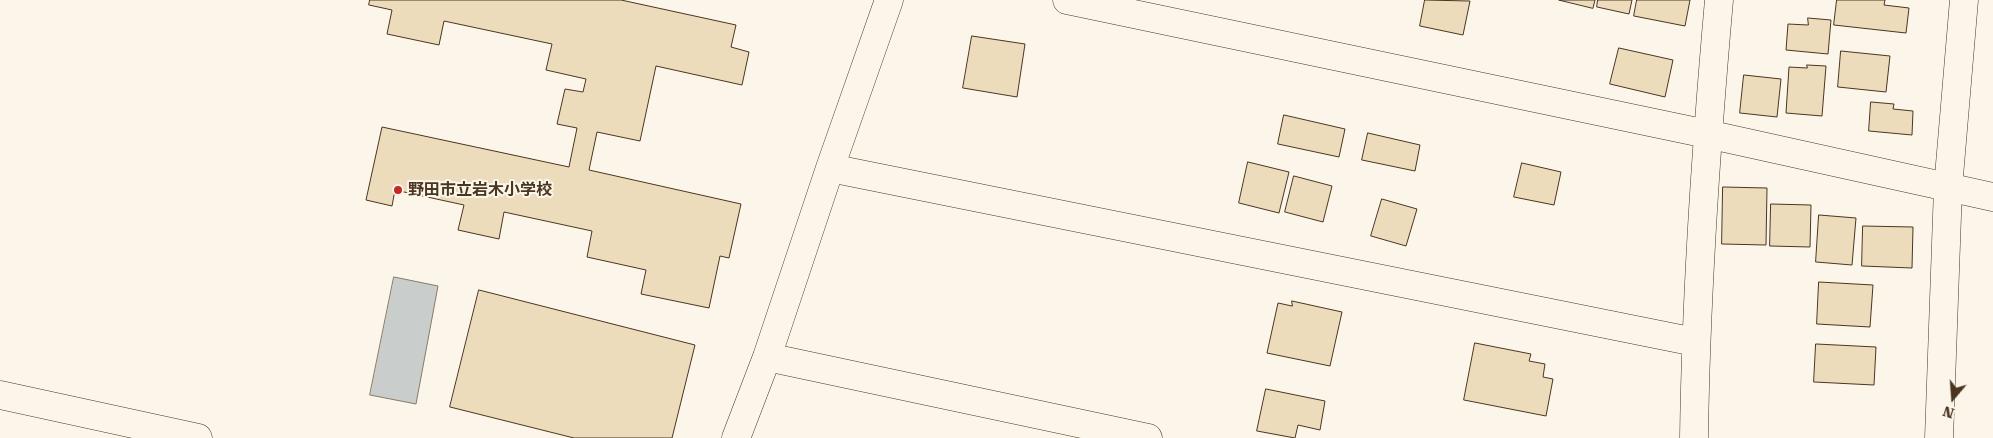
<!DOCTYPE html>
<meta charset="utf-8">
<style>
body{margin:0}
#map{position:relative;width:1993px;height:438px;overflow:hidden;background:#fbf6e9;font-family:"Roboto Serif",serif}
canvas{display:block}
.north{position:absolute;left:1928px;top:373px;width:50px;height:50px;-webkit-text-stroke:4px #fbf6e9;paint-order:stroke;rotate:198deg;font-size:14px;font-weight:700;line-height:20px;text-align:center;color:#4a3520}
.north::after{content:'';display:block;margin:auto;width:18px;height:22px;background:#4a3520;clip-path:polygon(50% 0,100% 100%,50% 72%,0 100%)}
</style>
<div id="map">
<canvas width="1993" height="438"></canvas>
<div class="north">N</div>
</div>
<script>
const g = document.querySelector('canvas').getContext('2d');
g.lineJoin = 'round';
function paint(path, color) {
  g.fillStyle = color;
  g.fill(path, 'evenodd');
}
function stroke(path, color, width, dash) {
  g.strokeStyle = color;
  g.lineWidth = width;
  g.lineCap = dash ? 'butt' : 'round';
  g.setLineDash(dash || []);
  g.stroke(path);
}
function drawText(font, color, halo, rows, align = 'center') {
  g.font = font + ' "Roboto Serif","Noto Sans JP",serif';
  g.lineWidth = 4;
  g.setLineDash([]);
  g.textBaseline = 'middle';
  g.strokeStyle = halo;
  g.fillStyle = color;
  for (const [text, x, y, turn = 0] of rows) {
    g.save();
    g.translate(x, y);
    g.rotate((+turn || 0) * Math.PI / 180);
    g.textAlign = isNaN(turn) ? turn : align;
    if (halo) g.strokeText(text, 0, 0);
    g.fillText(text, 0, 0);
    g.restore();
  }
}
const water = new Path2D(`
 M394 277 438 286 416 404 370 395Z`);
paint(water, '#c9cecd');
stroke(water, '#887966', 1);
const building = new Path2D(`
 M370 0H621L736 25 731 47 749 52 742 85 656 66 640 141 597 132 589 170 741 204 729 258 720 256 709 308 641 294 646 270 587 257 592 231 504 212 499 239 458 230 464 205 395 190 392 206 366 200 382 127 569 167 577 128 557 124 565 89 583 92 586 79 546 70 552 44 444 21 439 45 387 34 392 10 369 5Z
 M1425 0 1470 1 1463 35 1420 26Z
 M1559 0H1595L1593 8Z
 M1598 0H1632L1629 14 1597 7Z
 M1637 0H1690L1685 26 1634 16Z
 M1837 0H1885L1884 5 1909 8 1906 33 1834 25Z
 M1808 18 1831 20 1828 54 1786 50 1788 24 1808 25Z
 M972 36 1025 44 1017 97 963 88Z
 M1619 48 1673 60 1665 97 1610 84Z
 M1841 51 1890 56 1886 92 1838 87Z
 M1807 65 1826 66 1822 116 1786 113 1789 67 1807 68Z
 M1744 75 1781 79 1777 117 1740 113Z
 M1871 102 1894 104 1893 109 1913 111 1912 135 1869 131Z
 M1284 115 1345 129 1339 157 1278 144Z
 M1368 133 1420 145 1415 171 1362 160Z
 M1248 162 1289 172 1279 213 1239 203Z
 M1522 163 1561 172 1554 205 1514 197Z
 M1294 176 1332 186 1323 222 1285 212Z
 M1723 187 1767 188 1766 245 1722 244Z
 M1382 199 1417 209 1406 246 1371 236Z
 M1771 204 1811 205 1810 247 1770 246Z
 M1819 215 1856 218 1852 265 1816 262Z
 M1863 226 1913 227 1912 268 1862 266Z
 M1819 282 1873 285 1870 327 1817 324Z
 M479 290 695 345 672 438H574L450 407Z
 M1292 301 1342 312 1330 366 1267 353 1278 303 1292 306Z
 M1475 343 1531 354 1529 361 1545 364 1543 377 1553 379 1546 416 1464 400Z
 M1816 344 1876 347 1874 385 1814 382Z
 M1266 389 1325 401 1320 430 1298 425 1295 438 1257 431Z`);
paint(building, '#ecdcbc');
stroke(building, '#4a3520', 1);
const minor = new Path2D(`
 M1067 0 1707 134 1993 197
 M830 168 1695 342
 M767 357 1148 438
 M0 395 198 438
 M736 438 767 357 830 168 889 0
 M1694 438C1696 292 1706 146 1719 0`);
const tertiary = new Path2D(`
 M1939 438 1948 188 1964 0`);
stroke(minor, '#4a3520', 29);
stroke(tertiary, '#4a3520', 29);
stroke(minor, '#fbf6e9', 28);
stroke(tertiary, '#fbf6e9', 28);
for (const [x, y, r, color] of [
 [398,190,5,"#c62828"]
]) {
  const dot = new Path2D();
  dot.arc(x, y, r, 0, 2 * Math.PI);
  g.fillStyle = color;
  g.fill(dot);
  stroke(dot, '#fbf6e9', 2);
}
drawText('bold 16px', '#4a3520', '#fbf6e9', [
 ["野田市立岩木小学校",408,190]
], 'left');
</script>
